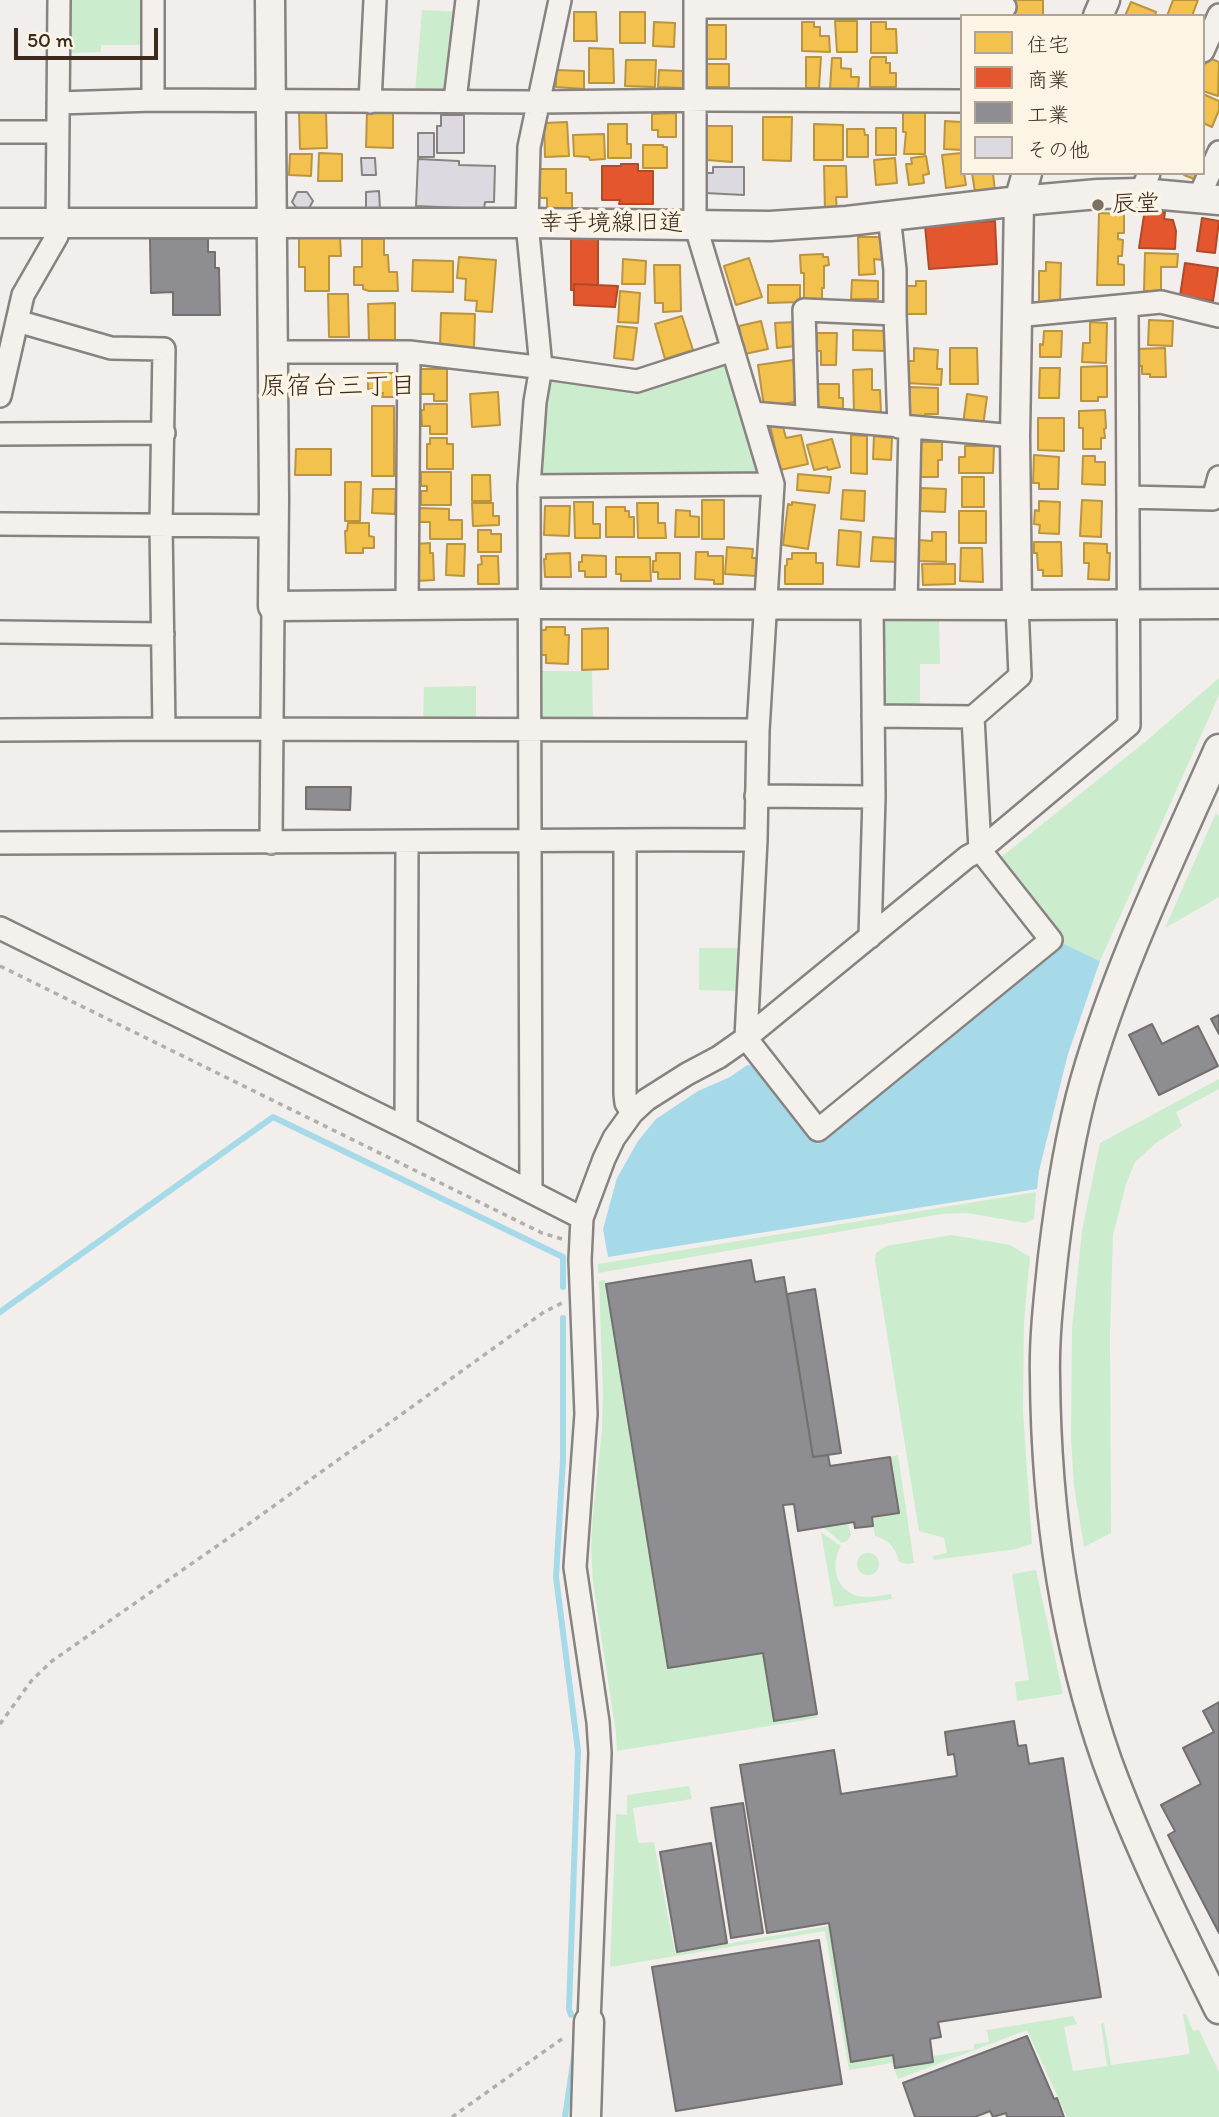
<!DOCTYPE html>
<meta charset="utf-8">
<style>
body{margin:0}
#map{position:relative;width:1219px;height:2117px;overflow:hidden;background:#f1eeec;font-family:Itim,"Klee One",sans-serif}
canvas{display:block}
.legend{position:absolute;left:960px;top:14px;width:245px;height:161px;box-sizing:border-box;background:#fcf5e5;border:2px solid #afa495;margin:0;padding:9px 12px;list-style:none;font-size:21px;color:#3b2a1e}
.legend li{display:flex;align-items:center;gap:14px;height:35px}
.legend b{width:35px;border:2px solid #afa495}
.scale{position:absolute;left:14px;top:28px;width:144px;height:32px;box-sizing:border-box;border:4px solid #3b2a1e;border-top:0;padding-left:9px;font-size:21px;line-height:24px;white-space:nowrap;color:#3b2a1e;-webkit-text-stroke:5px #fcf5e5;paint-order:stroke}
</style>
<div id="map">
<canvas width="1219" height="2117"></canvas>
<ul class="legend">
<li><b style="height:19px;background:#f2c14e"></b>住宅</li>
<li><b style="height:19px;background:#e4572e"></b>商業</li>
<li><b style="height:19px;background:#8d8d92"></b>工業</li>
<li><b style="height:19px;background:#dcd9e1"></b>その他</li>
</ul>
<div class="scale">50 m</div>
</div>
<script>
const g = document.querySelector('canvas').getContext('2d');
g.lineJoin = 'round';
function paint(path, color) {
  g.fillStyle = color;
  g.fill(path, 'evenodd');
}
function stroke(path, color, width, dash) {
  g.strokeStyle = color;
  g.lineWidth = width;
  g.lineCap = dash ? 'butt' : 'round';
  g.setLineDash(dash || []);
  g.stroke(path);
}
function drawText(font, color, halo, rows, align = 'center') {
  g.font = font + ' Itim,"Klee One",sans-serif';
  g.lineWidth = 7;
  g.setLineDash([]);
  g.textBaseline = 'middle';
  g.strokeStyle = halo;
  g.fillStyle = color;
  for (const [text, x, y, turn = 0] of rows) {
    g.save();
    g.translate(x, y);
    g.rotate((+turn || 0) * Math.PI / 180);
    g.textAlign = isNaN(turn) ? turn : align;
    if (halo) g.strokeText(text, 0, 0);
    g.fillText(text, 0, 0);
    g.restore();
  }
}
paint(new Path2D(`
 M63 0H147L146 45H101V52L64 53Z
 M422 10 460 12 452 88 444 93H415Z
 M719 365 730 369 760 469 746 480 547 482 537 466 543 386 553 378Z
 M939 620 940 664H920V710L879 706 878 627 886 621Z
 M539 671H592L593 722H546L539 715Z
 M1219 678V695L1100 961 1064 944 1000 865V858L1145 742Z
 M476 686V721L423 723 424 687Z
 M1216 813 1219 816V897L1165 928Z
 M699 948H742L740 991 699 990Z
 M1219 1079V1089L1176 1112 1182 1126 1156 1143 1135 1162 1126 1184 1113 1235 1110 1333 1111 1533 1084 1547 1074 1487 1071 1439 1072 1328 1082 1231 1100 1143Z
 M1036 1192 1034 1219 1025 1223 967 1213 942 1214 598 1273V1264Z
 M951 1235 1010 1245 1030 1257 1024 1322 1023 1411 1032 1544 1016 1549 934 1560 933 1556 947 1553 944 1538 919 1531 875 1260 876 1253 886 1246Z
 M605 1280 668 1668 763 1653 774 1721 817 1714V1718L617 1751 616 1733 593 1583 591 1548 593 1513 602 1430 603 1393 599 1281Z
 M898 1455 914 1563 907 1564 899 1562C896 1548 889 1540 875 1536L872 1517 899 1512 890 1457Z
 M848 1523 851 1535 847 1541 842 1543 823 1527Z
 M821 1532 841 1546C830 1564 835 1590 858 1596 869 1599 881 1595 891 1594L892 1599 834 1607Z
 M857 1564a11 11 0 1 1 22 0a11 11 0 1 1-22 0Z
 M1036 1570 1063 1694 1017 1701 1015 1682 1029 1680 1012 1574Z
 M689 1786 692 1799 633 1808 638 1843 654 1842 675 1953 829 1926 851 2061 893 2055 896 2068 933 2062V2056L974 2049V2044L989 2042 987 2030 1073 2016 1077 2024 1064 2027 1073 2071 1107 2066 1101 2024 1104 2023 1111 2065 1190 2054 1183 2014H1186L1193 2031 1199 2030 1219 2072V2117H1067L1027 2030 898 2079 892 2063 849 2070 825 1931 610 1967 616 1814 627 1815V1795Z`), '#cbedce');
paint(new Path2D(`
 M1064 944 1100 961 1068 1054 1039 1171 1037 1189 608 1257 603 1229 617 1178 638 1141 656 1119 698 1091 730 1077 747 1065 755 1066 817 1144Z`), '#a7dae9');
const homes = new Path2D(`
 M1015 0H1043V16H1015Z
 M1173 0H1198L1192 16H1167Z
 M1131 2 1156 12 1155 16H1125Z
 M574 12H596L597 41H574Z
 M620 12H645V43H620Z
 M835 21H857V52H837Z
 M654 22 675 23 674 47 653 46Z
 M802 22H814V27H820V36H829L830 52 802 51Z
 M871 22H886V29H896L897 53H871Z
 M707 25H726V59H707Z
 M589 48 613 49 614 83H589Z
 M806 57H821L819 88H806Z
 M872 57H886V63H890V73H896V87H870V60Z
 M1207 57 1219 62 1218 96 1203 91V69Z
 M832 58H841V68L851 69V77H859L858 90 830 89Z
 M626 60H656L655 87 625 86Z
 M707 64H729V87H707Z
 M556 70 584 71V89L556 87Z
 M659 70 683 71V88L658 87Z
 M1203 94 1219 101V110L1212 127 1203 123Z
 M367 110 393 111V148L366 147Z
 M326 111 327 148 300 149 299 112Z
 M903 112H925V154H904L906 132H903Z
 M676 113V137H658V130H652V114Z
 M763 117H792L791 161 763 160Z
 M945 121 961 122 962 150 944 149Z
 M567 122 569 156 545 157 544 123Z
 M608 124H627V144H631V158H608Z
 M814 124 843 125V160H814Z
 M707 126H732V162L707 160Z
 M876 128H896V155H876Z
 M847 129H864L865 135H868V157H847Z
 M604 134 605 159 590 160 589 157 574 156 573 135Z
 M643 145H663V147H667V168H643Z
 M319 153 342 154V181H318Z
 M961 153 962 173H964L966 185 946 188 942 155Z
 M290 154H312L311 176 289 175Z
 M926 156 929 174 923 175 924 183 909 185 906 164H912L911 158Z
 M895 158 897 183 876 185 874 160Z
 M824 166H846L847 197H836L837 211H825Z
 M540 169H566V193H572V213H547V198H540Z
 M972 173H993L995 192H975Z
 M1184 173H1202L1199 181 1184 175Z
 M1099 213 1124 214V233H1118V239L1123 240 1122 256H1118V264L1124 265V285H1097Z
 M299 236H340L341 256H329V291H305V267H299Z
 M858 237H882V260L874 259 875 274 859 275Z
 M362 239H384V255H388L389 272H397L398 291H369L363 289V285H354V267H362Z
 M1145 253 1178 254 1177 267H1161V292L1144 291Z
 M823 254V257H828L829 265 824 266V288H822V300L804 301V273H801L800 255Z
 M459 257 496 260 492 312 476 311 477 301 465 300 466 279 457 278Z
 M749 258 762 297 736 305 724 266Z
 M623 259 646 261 645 284H622Z
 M413 260 453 261V292L412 291Z
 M1046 262 1061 263 1060 303 1039 302V271H1046Z
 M654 265H680L681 311 663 312V303H655Z
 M852 280 878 281V299H851Z
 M916 281H926V314H906V286H916Z
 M768 285H800V302L768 303Z
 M620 291 640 293 638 323 618 322Z
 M328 294H348L349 337H329Z
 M395 303V342H369L368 304Z
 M441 313 475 314 474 348 440 347Z
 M682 316 693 350 665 359 655 324Z
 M1149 320 1173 321 1172 346 1148 345Z
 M761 321 768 349 745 354 739 326Z
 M795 322 796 346 777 348 775 323Z
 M1090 322 1107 323 1106 363 1082 362 1083 343H1090Z
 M617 326 637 328 633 360 614 358Z
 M853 330 887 331V351L853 350Z
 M1044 331H1062L1061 357H1040V344L1043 345Z
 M817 333H837L836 365H821V351H817Z
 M914 348 938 350 937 369H942L941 385 906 383 908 361H914Z
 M950 348H977L978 384H950Z
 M1165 348 1166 377H1150V374H1142V366H1137L1136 349Z
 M793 360 800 401 764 407 758 365Z
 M1107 366V397H1098V401H1081V367Z
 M1040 368H1060L1059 398H1039Z
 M420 369H447V401H434V394H420Z
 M872 369V390H880L881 413 854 414 853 370Z
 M368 373H399V397H382L383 393H374V390L368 389Z
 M816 384H839V398H843V412H819V405L816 404Z
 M910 387 938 388V414H925V423L904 416 903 407H910Z
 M498 392 500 425 472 427 470 394Z
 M967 394 987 397 983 426 963 424Z
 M424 404H447V434H430V426H422L421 410H424Z
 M372 406H394V476H372Z
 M1105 410 1106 428 1104 429 1105 438H1101V449H1083V428H1079V411Z
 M1038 418H1064V451L1038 450Z
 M782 423 786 438 801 435 808 464 780 470 770 425Z
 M851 435 867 436V474L851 473Z
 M874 436 892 438 891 460 873 459Z
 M430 438H447V444H453V469H427V444H430Z
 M832 439 840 467 828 470 827 467 814 470 807 445Z
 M917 442H942V460H938V477H918Z
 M965 446H994L993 473H959V457H965Z
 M296 449H331V475H295Z
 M1034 455 1059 457 1058 489H1039V483H1033Z
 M1083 456H1095V462H1105V485L1082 484Z
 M421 472H451V505H421V491H427V486H421Z
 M798 474 831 477 829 493 797 490Z
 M472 475H490L491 501H472Z
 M962 477H984V507H962Z
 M345 482H361L360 521H345Z
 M921 488 946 489 945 512 920 511Z
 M373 489H396L395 514 372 513Z
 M843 490 865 491 864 521 841 519Z
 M702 500H724V539H702Z
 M1082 500 1102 501 1101 537 1080 536Z
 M1039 501 1060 502 1059 534 1039 533 1040 525 1034 524 1035 510 1039 511Z
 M574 502H593V524H600V538H575Z
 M792 502 815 505 808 549 783 545 788 504 792 505Z
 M472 503H493V516H499V525L473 526Z
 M637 503H658V523H665L666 538H638Z
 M545 506H570L569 536 544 535Z
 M606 507H625V511H629V517H634V537H606Z
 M419 508 449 509V520H462V539H430V522H419Z
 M676 510 690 511V516L699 517V537H675Z
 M959 511H986V543H959Z
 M348 523H369V536L374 537V548H363V553H346L345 531H347Z
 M478 530H491V534H501V552H478Z
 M839 530 861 532 859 567 837 565Z
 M932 532H946V562L918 561V540L932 541Z
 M873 537 900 539 898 562 871 561Z
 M1034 542H1061L1062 576H1043V570H1038L1037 553H1034Z
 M430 543V553H433L434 580 417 581 415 544Z
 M1084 543 1107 544V553H1110L1109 580 1088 579 1089 563H1084Z
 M447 544H465L464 576 446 575Z
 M727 547 753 549 752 558H758L757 576 725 574Z
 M961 548H982L983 582 960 581Z
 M696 552H708V556H723V584H714V580L695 579Z
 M570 553 571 577H545L544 559H546V554Z
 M656 553H680V579H658V572H653V561H656Z
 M792 553H816V563H823V584H785V566L787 565V559H792Z
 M582 555 606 556V577H585V571H579V562H582Z
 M481 556H498L499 584H478V565L482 564Z
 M616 557H650L651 581H621V574H616Z
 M922 564H955V584L923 585Z
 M546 627H565V635H569L568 664 546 663V655H541V630H546Z
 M608 628V669L582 670V629Z`);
paint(homes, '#f2c14e');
stroke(homes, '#bb9440', 2);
const shops = new Path2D(`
 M621 164H638V171H653V204H619L620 200H602V166H621Z
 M1145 209 1165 212 1164 219 1173 220 1176 231 1175 249 1139 248Z
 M1202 218 1219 221 1215 253 1197 251Z
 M995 221 997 264 929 269 925 225Z
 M598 234V285L574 284V290H571V235Z
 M1185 263 1218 268 1213 301 1180 296Z
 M574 284 618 286 615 307 574 305Z`);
paint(shops, '#e4572e');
stroke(shops, '#b14a29', 2);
const industry = new Path2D(`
 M150 239H208V252H215V268H219L220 315H173V292L151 293Z
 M306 787H351L350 810 306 809Z
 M1219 1015V1034L1211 1019Z
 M1152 1024 1162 1044 1198 1026 1218 1066 1159 1095 1129 1035Z
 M751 1260 755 1282 784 1277 813 1457 828 1455 830 1466 890 1457 899 1513 872 1517 873 1526 855 1528 854 1522 798 1531 794 1504 783 1505 817 1714 774 1721 763 1653 668 1668 606 1284Z
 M815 1289 841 1453 813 1457 787 1294Z
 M1219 1702V1933L1168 1835 1175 1831 1161 1805 1201 1784 1183 1748 1214 1732 1203 1711Z
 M1014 1721 1018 1746 1026 1745 1029 1764 1063 1758 1101 1997 938 2022 941 2037 930 2039 933 2062 895 2068 893 2055 851 2062 829 1923 767 1933 740 1765 834 1750 841 1794 957 1776 954 1754 948 1755 945 1732Z
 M743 1803 763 1933 731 1938 711 1808Z
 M711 1843 727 1943 677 1952 660 1852Z
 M819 1940 842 2084 676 2111 652 1967Z
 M1027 2036 1054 2099 1057 2098 1064 2117H1007L1006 2113 993 2117 990 2111 975 2117H915L903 2083Z`);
paint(industry, '#8d8d92');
stroke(industry, '#746f6f', 2);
stroke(new Path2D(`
 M0 1312 273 1117 563 1257V1287
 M563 1318V1460L556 1577 578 1751 569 2009 571 2015
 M565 2117 575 2050`), '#a7dae9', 6);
const building = new Path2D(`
 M441 115H464V153H437V126H441Z
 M418 133H434V157H418Z
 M361 158H375L376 175H362Z
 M418 159 459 161V165L495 166 494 202H485L484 209 416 206Z
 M713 167H744V195L705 193 706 173H713Z
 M379 191 380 209H366V192Z
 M297 192H307L313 201 308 210H298L292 202Z`);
paint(building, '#dcd9e1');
stroke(building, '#888380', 2);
const minor = new Path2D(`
 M695 0V224L773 484 758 730 756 840 746 1038 818 1130 1051 940 980 850 973 717 1020 676 1017 605
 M695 7H1005
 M1203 51 1219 15
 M153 100V0
 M455 100 467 0
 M370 102 375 0
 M58 103 153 100 538 102 708 100 962 101
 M0 132H57
 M1141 193 1149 173
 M1199 197 1219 152
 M895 314 899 427
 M1016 316 1161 302 1219 316
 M17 321 111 348 164 349 161 525 164 729 758 730
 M273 352H409L553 369 637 381 733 350
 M0 396 23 295 57 236 59 0
 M753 413 1015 436
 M807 417 804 310 895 314V270L889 215
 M0 434 164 433
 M529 486 773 484
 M1128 497 1213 499 1219 477
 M0 524 274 526
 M906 604 910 428
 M407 606 409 352
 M0 632 163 634
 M873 716 973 717
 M0 730 164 729
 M756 796 874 797
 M625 840V1094L626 1103 632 1113
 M0 843C252 843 504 839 756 840
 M271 843 273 606
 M0 928 406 1128 582 1218
 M870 937 874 797 872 604
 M406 1128 407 842
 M531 1191 529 486 535 402 541 367 527 223 529 147 560 0
 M589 2022 600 1753 598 1722 575 1567 586 1414 580 1260 582 1218 604 1159 614 1138 632 1113 646 1100 687 1074 719 1057 746 1038 967 857 980 850 1129 725 1127 306`);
const tertiary = new Path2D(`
 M270 0 274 498 273 606 530 604 1017 605 1219 604
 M1098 16 1105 0
 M0 223H527L770 226 847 221 1019 201 1098 194 1141 193 1219 200
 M1017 605 1015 436 1019 201 1027 173
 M1219 749C1171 858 1118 966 1085 1081 1069 1138 1060 1198 1053 1257 1049 1296 1044 1337 1045 1376 1046 1506 1064 1638 1107 1761 1138 1846 1179 1928 1219 2009
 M586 2117 589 2022`);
stroke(minor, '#888380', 26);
stroke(tertiary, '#888380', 33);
stroke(new Path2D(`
 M0 966 542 1233 562 1239
 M0 1724 32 1680 52 1661 250 1523 544 1312 562 1303
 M452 2117 566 2036`), '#b2aea9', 3.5, [5, 5]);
stroke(minor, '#f4f1ec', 21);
stroke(tertiary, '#f4f1ec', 28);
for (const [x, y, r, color] of [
 [1098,205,7,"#7b6f66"]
]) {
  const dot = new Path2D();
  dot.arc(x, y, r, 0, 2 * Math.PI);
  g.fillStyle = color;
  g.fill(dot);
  stroke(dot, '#fcf5e5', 2.5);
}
drawText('24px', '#3b2a1e', '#fcf5e5', [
 ["辰堂",1112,205]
], 'left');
drawText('24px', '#3b2a1e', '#fcf5e5', [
 ["幸手境線旧道",611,224]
]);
drawText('26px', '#3b2a1e', '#fcf5e5', [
 ["原宿台三丁目",338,387]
]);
</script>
